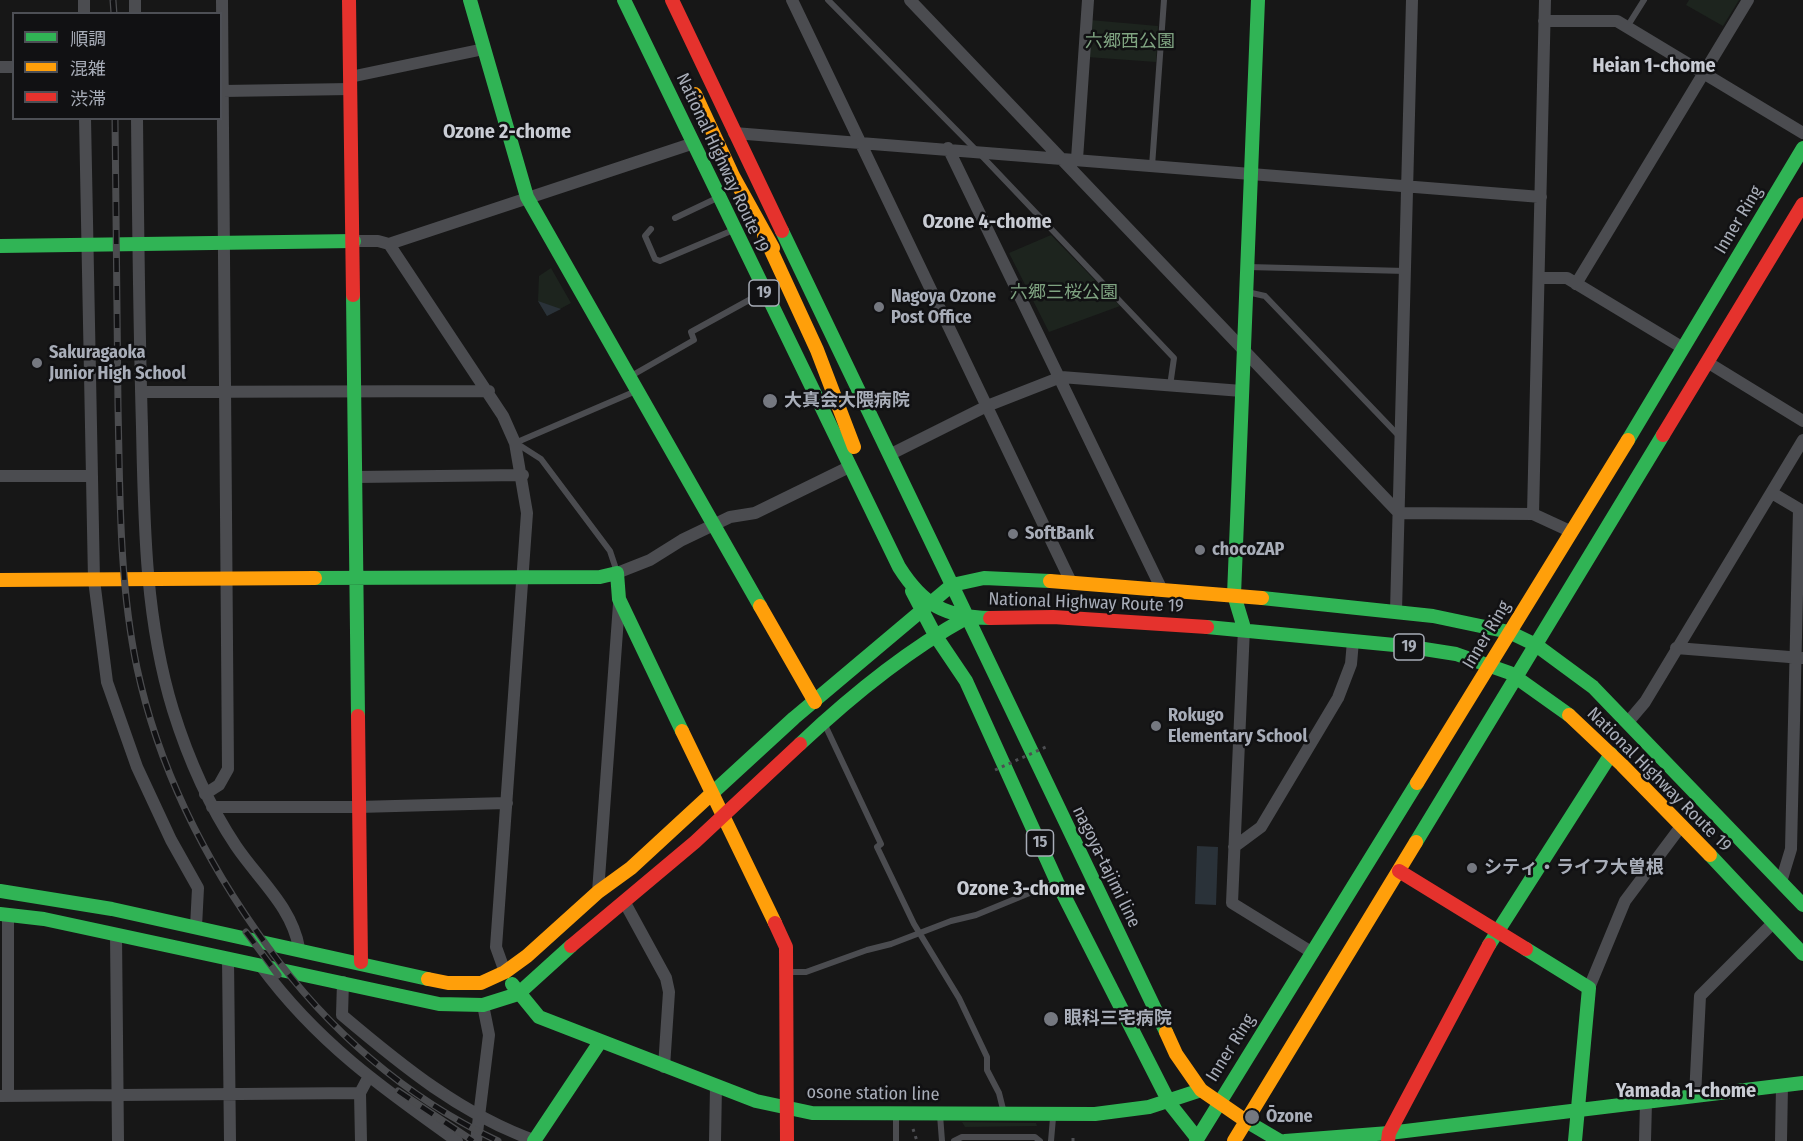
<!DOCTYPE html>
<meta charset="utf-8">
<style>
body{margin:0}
#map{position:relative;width:1803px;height:1141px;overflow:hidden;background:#171717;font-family:"Fira Sans Condensed","Noto Sans JP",sans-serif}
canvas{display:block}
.legend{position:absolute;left:12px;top:12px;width:210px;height:108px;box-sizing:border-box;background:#111113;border:2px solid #4d4f55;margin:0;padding:8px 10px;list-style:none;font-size:18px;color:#a8adb8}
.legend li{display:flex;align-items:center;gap:12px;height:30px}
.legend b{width:30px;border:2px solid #4d4f55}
</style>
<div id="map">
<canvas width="1803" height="1141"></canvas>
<ul class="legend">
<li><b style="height:8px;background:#30b455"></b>順調</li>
<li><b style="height:8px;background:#ff9f0a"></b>混雑</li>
<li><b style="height:8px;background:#e5322d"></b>渋滞</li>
</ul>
</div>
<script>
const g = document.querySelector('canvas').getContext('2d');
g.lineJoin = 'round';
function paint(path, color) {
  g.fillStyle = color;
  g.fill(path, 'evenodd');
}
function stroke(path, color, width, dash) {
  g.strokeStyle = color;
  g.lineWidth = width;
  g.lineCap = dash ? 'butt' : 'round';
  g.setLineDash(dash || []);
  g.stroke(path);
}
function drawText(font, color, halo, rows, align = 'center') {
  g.font = font + ' "Fira Sans Condensed","Noto Sans JP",sans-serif';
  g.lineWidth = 5;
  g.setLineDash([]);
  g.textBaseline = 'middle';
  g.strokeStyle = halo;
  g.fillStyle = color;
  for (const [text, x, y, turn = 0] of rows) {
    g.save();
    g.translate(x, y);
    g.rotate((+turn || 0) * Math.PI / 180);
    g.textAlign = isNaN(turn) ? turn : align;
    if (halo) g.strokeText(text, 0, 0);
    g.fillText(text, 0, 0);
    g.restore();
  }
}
paint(new Path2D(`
 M1689 0H1739L1723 26 1686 5Z
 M1090 20 1158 26 1156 62 1087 57Z
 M1051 235 1120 306 1049 332 1009 253Z
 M551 268 571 303 547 316 538 301 539 276Z
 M962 1122 1036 1123 1037 1126 965 1127Z`), '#1d241e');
paint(new Path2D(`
 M538 301 561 309 547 316Z
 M1197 846 1218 847 1216 905 1195 904Z`), '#2a3239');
stroke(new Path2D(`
 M913 1129 917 1141
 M1073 1141V1137`), '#4d4e52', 3, [3, 4.5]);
stroke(new Path2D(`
 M828 0 979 153 1174 358 1170 386
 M1627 27 1644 0
 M1152 166 1164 0
 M675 218 715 199
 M651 229 645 236 655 259 660 261 731 231
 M1248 267 1406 271
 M1247 292 1265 296 1399 436
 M631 376 694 340 691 332 760 294
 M515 443 636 391
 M516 443 541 459 610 551 617 572
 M825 725 881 844 877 847 914 924 959 998 987 1057V1070L999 1093 1004 1113
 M789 972H806L867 950 891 944 951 921 976 915 1054 883
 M940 1115 942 1141
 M896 1141V1114
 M954 1141 962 1137H1035L1040 1141
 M1051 1141 1053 1118`), '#4b4c50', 6);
stroke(new Path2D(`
 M84 0V14
 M135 0V14
 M792 0 1071 582
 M910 0 1399 513 1533 514 1572 532
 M1544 21H1617L1803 133
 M0 67H14
 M350 77 484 49
 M223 91 350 89
 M85 118 94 580 107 682 137 767 171 840 198 888 196 927
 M137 118C138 221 139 324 142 427 144 522 145 619 173 710 188 758 208 804 236 846 259 880 292 907 299 948
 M734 133 1541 197
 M948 148 1162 590
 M1077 159 1088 0
 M354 241H378L389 244 503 416 515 443 527 513 496 947 505 972
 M389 244 694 143
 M1540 278H1567L1683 348
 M1576 284 1748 0
 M1707 362 1803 421
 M141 392 489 391
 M891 454 987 406 1061 377 1242 391
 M0 476H92
 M356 477 523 475
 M1772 493 1799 509 1791 849 1781 882
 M1533 514 1545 0
 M617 573 650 560 682 540 730 517 755 513 849 467
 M1396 611 1412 0
 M1244 628 1232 903 1313 953
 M1676 648 1802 658
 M1628 722 1645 702 1803 440
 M205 794 219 785 228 769 222 0
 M212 807H358L507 803
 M1234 847 1261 827 1338 698 1351 664 1353 641
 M598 892 619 604
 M625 903 666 978 669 992 664 1067
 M8 915V1095
 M116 934 118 1141
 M228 959 230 1141
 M261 966C316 1041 382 1088 457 1141
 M343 982 342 1015C401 1065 462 1115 536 1141
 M1589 988 1625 901 1682 825
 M360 1093 361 1141
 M0 1096 360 1093 368 1078
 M1695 1096 1700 996 1773 923
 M476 1141 489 1035 483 1005
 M715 1141 716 1086
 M1645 1141 1646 1102
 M1781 1141 1782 1086`), '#4b4c50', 12);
stroke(new Path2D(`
 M470 0 527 197 760 606
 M624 0 899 567C923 605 945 617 990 618
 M782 231 952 585 984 578 1050 581
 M0 246 354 241
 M353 295 358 716
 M1628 440 1803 148
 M315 578 600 577 617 573 619 599 682 731
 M952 585 1166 1032
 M912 591 935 635 966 681 1057 882 1170 1104 1197 1138
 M1262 598 1433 616 1509 632 1536 645 1593 687 1803 905
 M1207 627 1405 646 1456 654 1510 673 1569 715
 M1244 628 1234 595 1258 0
 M800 744C850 697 906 651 966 618
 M708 797 794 718 952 585
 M1416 842 1663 435
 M1710 855 1803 954
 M0 891 112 909 428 979
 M0 914 44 919 439 1004 483 1005 518 994 571 946
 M1489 945 1611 754
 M1526 949 1589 988 1575 1141
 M512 984 539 1017 756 1101 812 1113 1095 1114 1149 1107 1201 1090
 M1246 1121 1280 1141
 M534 1141 600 1042
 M1196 1141 1417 783
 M1285 1141 1389 1133 1803 1083`), '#30b455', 14);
stroke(new Path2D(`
 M695 94 733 176 773 248
 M764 235 817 350 854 447
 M0 580 315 578
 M1050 581 1262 598
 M760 606 815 702
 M1569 715 1622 765 1710 855
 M682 731 775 923
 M1417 783 1628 440
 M428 979 448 983H481L505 972 527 956 598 892 631 868 708 797
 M1166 1032 1176 1054 1201 1090 1246 1121
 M1234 1141 1416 842`), '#ff9f0a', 14);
stroke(new Path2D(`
 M349 0 353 295
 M672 0 782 231
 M1663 435 1803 204
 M990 618 1053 617 1207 627
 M358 716 361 962
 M1399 871 1526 949
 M775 923 786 947 787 1141
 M571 946 695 842 800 744
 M1388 1141 1389 1133 1489 945`), '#e5322d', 14);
const rail = new Path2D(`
 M113 0 114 14
 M115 118C116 214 117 310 118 406 120 493 119 582 137 668 159 770 207 864 268 947 327 1029 406 1098 498 1141
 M246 932 278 975
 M398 1091 473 1141`);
stroke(rail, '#4b4c4f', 7);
stroke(rail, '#111113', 4.5, [14]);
stroke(new Path2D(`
 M995 770 1048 746`), '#4d4e52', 3, [3, 4.5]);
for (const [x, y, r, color] of [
 [879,307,6,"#757880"],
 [37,363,6,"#757880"],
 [770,401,8,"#757880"],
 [1013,534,6,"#757880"],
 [1200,550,6,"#757880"],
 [1156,726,6,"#757880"],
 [1472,868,6,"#757880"],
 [1051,1019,8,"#757880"],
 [1252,1117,8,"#757880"]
]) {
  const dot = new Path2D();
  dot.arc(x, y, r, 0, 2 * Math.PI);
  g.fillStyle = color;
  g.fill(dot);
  stroke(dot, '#111113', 2);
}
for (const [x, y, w] of [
 [764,293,30],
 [1409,647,30],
 [1040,843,27]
]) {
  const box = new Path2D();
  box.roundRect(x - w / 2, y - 13, w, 26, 4.5);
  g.fillStyle = '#111113';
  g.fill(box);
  stroke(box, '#a8adb8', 1.5);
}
drawText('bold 16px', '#a8adb8', null, [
 ["19",764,293],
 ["19",1409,647],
 ["15",1040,843]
]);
drawText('18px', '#7fa381', '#111113', [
 ["六郷西公園",1130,42],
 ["六郷三桜公園",1064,293]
]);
drawText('18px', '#a8adb8', '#111113', [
 ["National Highway Route 19",722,163,65],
 ["Inner Ring",1739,220,-59],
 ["National Highway Route 19",1086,603,2],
 ["Inner Ring",1487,635,-59],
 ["National Highway Route 19",1659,780,45],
 ["nagoya-tajimi line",1106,867,64],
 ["Inner Ring",1231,1048,-58],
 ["osone station line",873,1094,1]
]);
drawText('bold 18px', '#a8adb8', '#111113', [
 ["Nagoya Ozone",891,297],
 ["Post Office",891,318],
 ["Sakuragaoka",49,353],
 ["Junior High School",49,374],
 ["大真会大隈病院",784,401],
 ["SoftBank",1025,534],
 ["chocoZAP",1212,550],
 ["Rokugo",1168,716],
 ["Elementary School",1168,737],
 ["シティ・ライフ大曽根",1484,868],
 ["眼科三宅病院",1064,1019],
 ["Ōzone",1266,1117]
], 'left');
drawText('bold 20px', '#c9ccd4', '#111113', [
 ["Heian 1-chome",1654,66],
 ["Ozone 2-chome",507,132],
 ["Ozone 4-chome",987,222],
 ["Ozone 3-chome",1021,889],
 ["Yamada 1-chome",1686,1091]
]);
</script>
